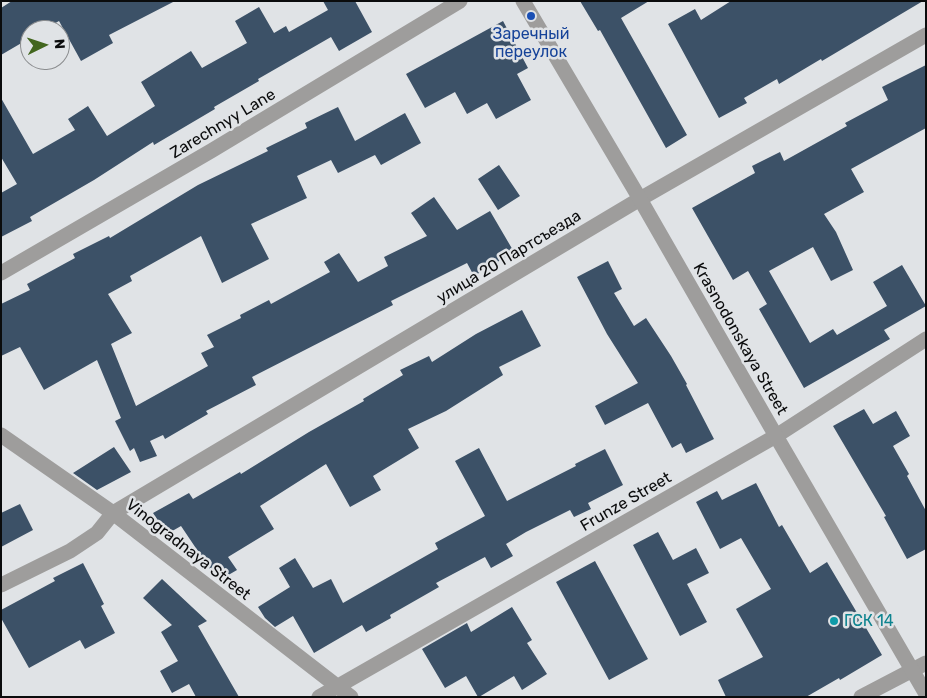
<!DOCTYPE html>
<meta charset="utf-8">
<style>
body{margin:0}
#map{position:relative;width:927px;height:698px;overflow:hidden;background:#e0e3e6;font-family:Rubik,sans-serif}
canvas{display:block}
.frame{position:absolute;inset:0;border:2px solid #0b0c0d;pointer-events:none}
.north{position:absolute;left:20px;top:20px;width:50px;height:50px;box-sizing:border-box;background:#e0e3e6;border:1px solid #8b8d8f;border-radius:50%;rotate:86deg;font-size:14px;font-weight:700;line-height:20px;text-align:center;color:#0b0c0d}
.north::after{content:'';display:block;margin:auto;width:18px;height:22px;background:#42661e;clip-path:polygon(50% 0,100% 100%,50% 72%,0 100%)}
</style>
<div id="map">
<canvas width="927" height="698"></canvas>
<div class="frame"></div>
<div class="north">N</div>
</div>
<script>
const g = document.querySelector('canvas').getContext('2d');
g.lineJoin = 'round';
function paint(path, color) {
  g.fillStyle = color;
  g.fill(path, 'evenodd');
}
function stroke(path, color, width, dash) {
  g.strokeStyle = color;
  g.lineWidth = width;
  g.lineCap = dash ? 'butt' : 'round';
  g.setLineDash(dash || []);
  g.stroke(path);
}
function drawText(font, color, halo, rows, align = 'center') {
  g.font = font + ' Rubik,sans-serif';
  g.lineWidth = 5;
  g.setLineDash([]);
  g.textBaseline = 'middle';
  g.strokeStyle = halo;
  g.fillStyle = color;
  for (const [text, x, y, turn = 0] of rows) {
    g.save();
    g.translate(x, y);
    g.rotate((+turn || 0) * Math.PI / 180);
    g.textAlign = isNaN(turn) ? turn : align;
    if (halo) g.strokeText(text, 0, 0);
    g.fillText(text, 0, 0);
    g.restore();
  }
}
paint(new Path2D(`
 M12 1H175L109 35 113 43 81 61 59 21 43 30H30V38L1 55V8Z
 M323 1H355L372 32 339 51 331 37 258 79 259 81 214 107 215 109 154 145 153 142 94 180 30 217 32 221 1 237V193L17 184 1 157V98L33 154 75 130 68 119 88 106 107 136 155 106 141 82 191 51 202 68 247 43 235 21 259 7 274 33 286 26 289 32 328 10Z
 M580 1H649L621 18 687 135 666 148 600 30 598 31Z
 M731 1H923L822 61 821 59 779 84 777 79 744 98 747 103 719 118 668 24 695 9 701 20Z
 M503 21 528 68 517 74 531 100 496 119 487 103 467 114 455 92 425 108 406 74Z
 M926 65V128L851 169 864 192 824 214 836 232 853 270 831 281 813 247 769 271 810 343 833 329 837 335 887 306 873 282 902 265 926 306 884 330 890 339 804 388 759 309 767 304 748 271 733 280 692 208 755 173 752 166 780 152 784 161 847 126 845 123 888 100 882 87Z
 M338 107 355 141 405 113 421 143 381 165 375 155 338 173 331 160 297 176 307 198 251 224 269 259 222 283 201 236 130 276 132 281 108 294 132 333 111 344 136 406 208 366 201 353 214 347 207 335 241 318 240 315 269 300 271 304 330 272 324 262 339 253 358 282 388 266 384 257 427 236 411 213 434 197 457 230 490 211 514 252 474 276 467 263 391 301 393 305 252 377 256 385 206 411 208 414 165 439 163 435 150 441 157 456 140 462 134 448 130 451 115 421 121 418 97 360 44 390 20 347 1 356V304L30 290 27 284 75 258 73 254 109 236 110 238 198 185 268 151 266 148 307 128 305 123Z
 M499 165 520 196 498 210 478 179Z
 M608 261 622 289 614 293 634 326 646 318 671 356 687 384 686 385 714 439 686 453 681 443 672 448 648 403 605 425 595 406 638 383 607 334 577 277Z
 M522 310 541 346 499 367 503 375 446 411 408 429 419 448 373 476 381 490 350 507 326 464 260 506 274 529 228 557 237 570 218 581 181 526 167 534 153 513 189 493 193 499 240 472 241 474 309 432 364 401 363 399 403 375 400 370 429 356 432 362 476 334Z
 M864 409 873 424 896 411 910 436 893 446 909 474 907 476 926 511V549L907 559 884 517 886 516 833 426Z
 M114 447 131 472 97 490 73 473Z
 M479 448 507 501 576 466 575 464 605 449 623 485 588 503 591 509 574 517 570 510 526 532 506 544 513 556 491 568 485 557 436 583 439 587 390 615 391 618 366 632 362 625 314 653 293 616 275 627 265 618 258 607 290 587 279 568 295 558 313 588 331 579 343 603 438 549 435 543 485 516 455 461Z
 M756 483 779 527 782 525 810 573 827 562 882 655 840 680 839 678 806 697H726L718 680 763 657 736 609 771 589 741 538 720 549 696 502 717 491 722 500Z
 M20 504 33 530 1 547V513Z
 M658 532 673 560 696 548 709 573 687 584 707 622 680 636 633 545Z
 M595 561 648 659 609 680 556 582Z
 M83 563 104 604 101 606 115 633 85 649 80 640 29 668 1 618V610L55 581 53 578Z
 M162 579 207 621 198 626 239 697H196L189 684 172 693 160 671 178 661 161 632 172 625 143 598Z
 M512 607 532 640 527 643 547 674 522 690 514 676 479 697H478L466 676 445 688 422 649 467 623 471 632Z`), '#3c5167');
stroke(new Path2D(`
 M1 273 211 151 460 1
 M1 435 113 513 351 697
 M1 585 70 551 97 533 113 513 640 199 926 35
 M319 697 776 436 926 339
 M861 697 926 663`), '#9e9d9c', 15);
stroke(new Path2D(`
 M523 1 640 199 776 436 926 694`), '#9e9d9c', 15);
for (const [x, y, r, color] of [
 [531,16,5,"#1a4fb4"],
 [834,621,5,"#0f9aa8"]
]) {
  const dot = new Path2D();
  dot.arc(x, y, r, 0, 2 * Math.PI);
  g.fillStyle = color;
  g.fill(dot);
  stroke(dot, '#e0e3e6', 2);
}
drawText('16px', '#164399', '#e0e3e6', [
 ["Заречный",531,34],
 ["переулок",531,52]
]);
drawText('16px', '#0b0c0d', '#e0e3e6', [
 ["Zarechnyy Lane",223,124,-31],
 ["улица 20 Партсъезда",509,257,-31],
 ["Krasnodonskaya Street",740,339,60],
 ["Frunze Street",626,502,-30],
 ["Vinogradnaya Street",188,550,38]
]);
drawText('16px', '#0d838f', '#e0e3e6', [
 ["ГСК 14",844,621]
], 'left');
</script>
